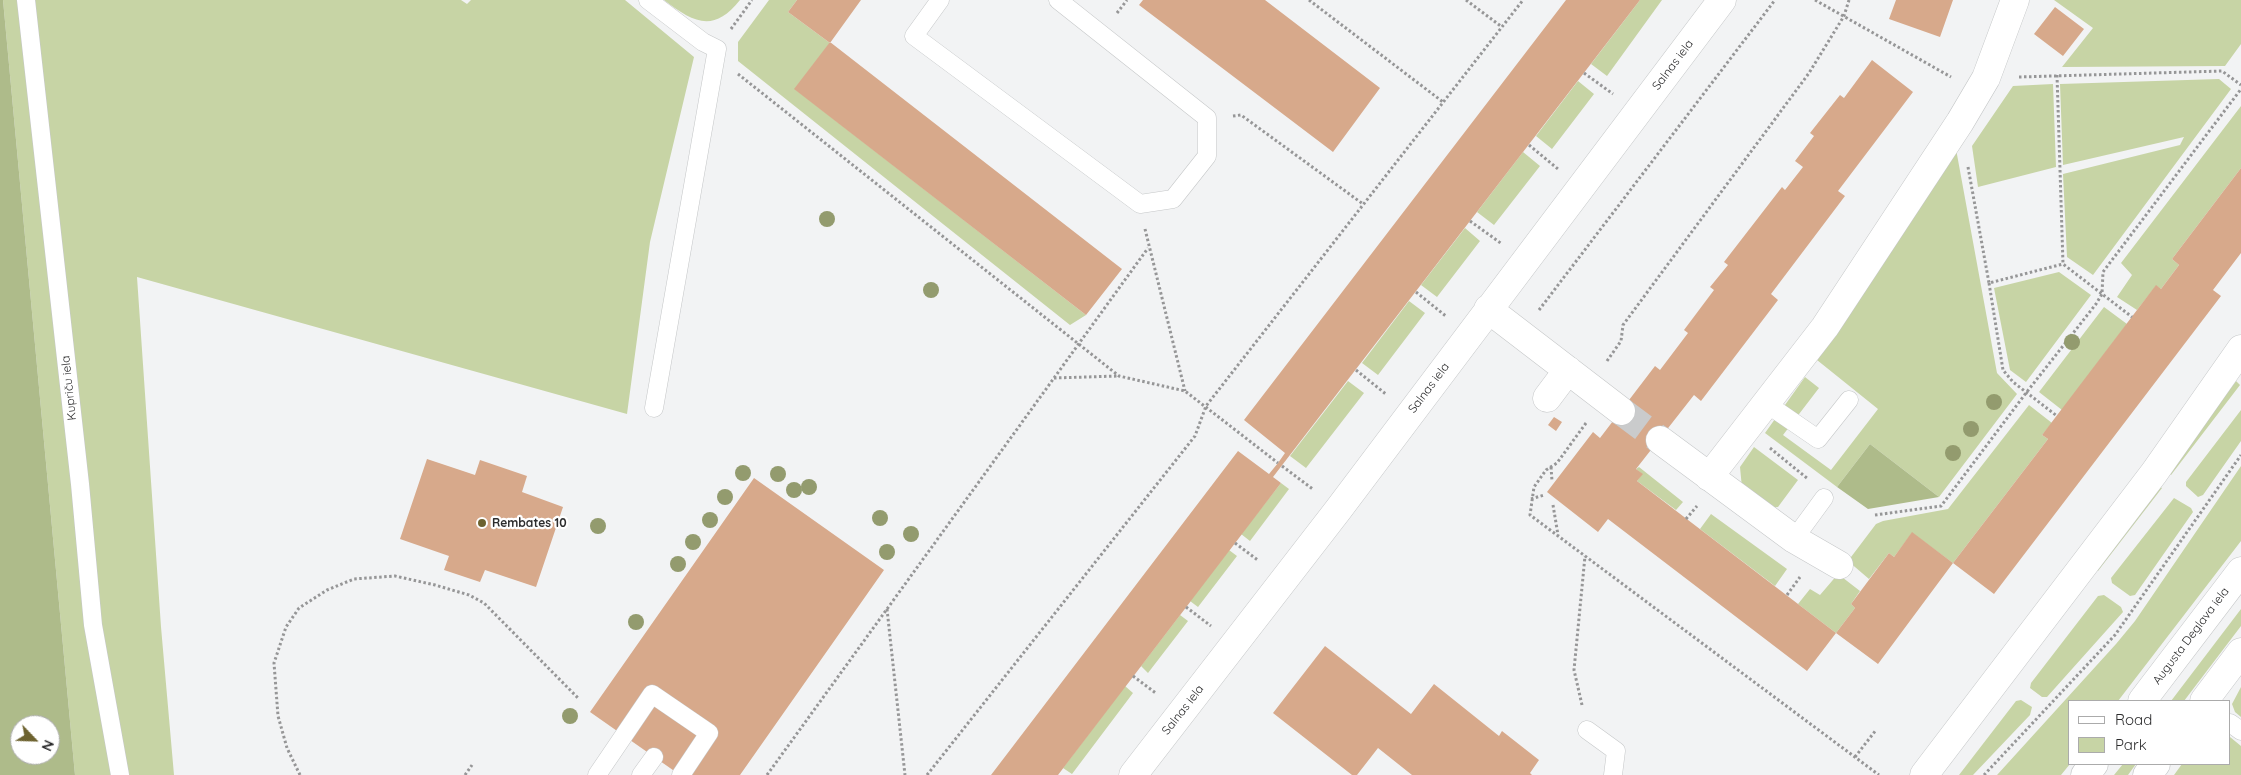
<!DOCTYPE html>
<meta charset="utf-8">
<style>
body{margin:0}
#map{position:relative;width:2241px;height:775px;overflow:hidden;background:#f2f3f4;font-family:Quicksand,sans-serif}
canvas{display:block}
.legend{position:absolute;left:2068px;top:700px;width:162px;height:65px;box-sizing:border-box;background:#fff;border:1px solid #ababab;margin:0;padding:6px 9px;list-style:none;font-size:15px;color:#2c2c2d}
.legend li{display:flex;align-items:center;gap:10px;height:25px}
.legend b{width:25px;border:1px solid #ababab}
.north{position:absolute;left:10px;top:715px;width:50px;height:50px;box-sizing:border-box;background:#fff;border:1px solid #ababab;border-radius:50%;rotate:114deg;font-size:14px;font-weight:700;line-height:20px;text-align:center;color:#2c2c2d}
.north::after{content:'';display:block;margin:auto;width:18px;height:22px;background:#6d622f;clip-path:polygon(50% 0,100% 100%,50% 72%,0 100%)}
</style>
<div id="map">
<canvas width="2241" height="775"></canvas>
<ul class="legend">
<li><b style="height:6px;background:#fff"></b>Road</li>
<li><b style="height:14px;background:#c7d4a5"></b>Park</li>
</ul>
<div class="north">N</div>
</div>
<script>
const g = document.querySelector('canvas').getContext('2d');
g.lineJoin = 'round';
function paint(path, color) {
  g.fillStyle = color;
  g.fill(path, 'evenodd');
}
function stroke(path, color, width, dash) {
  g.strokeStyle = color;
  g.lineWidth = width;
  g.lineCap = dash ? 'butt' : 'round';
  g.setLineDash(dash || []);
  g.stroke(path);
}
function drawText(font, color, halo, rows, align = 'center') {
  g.font = font + ' Quicksand,sans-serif';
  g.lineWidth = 4.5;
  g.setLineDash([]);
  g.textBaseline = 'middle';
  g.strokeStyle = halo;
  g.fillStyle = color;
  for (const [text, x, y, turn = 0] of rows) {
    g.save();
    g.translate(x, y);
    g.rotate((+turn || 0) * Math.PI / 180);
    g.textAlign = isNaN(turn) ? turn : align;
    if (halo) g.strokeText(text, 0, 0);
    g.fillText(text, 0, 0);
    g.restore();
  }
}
paint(new Path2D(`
 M3 0H461L467 4 471 0H625L694 57 650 242 627 414 137 277 161 627 174 775H75Z
 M664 0H740C713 34 693 22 664 0Z
 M769 0H797L788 12 830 43 795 89 1086 315 1070 325 738 61V42Z
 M1640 0H1662L1607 76 1591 64Z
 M2054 0H2241V44L2225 66 2062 67 2093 28Z
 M2219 79 2231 89 2093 275 2067 257 2063 174 2180 145 2184 137 2063 165 2060 84Z
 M1578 81 1594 94 1552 149 1536 136Z
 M2053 84 2056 167 1978 187 1972 146 2013 86Z
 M2241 106V168L2172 259 2179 265 2161 289 2156 286 2137 310 2117 297 2132 275 2121 263Z
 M1956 149 1997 373 2017 394 1939 497 1870 444 1837 487 1765 433 1805 377 1819 388 1783 435 1831 470 1878 409 1817 360Z
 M1523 152 1540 166 1494 225 1477 212Z
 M1465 228 1480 241 1437 297 1421 285Z
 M2059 272 2091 295 2026 382 2010 370 1994 288Z
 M1409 301 1425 313 1378 375 1362 363Z
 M2104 307 2127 324 2062 410 2039 392Z
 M1348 381 1364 393 1306 468 1290 456Z
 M2236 381 2240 385 2171 475 2169 473Z
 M2029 405 2052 423 2042 435 2048 439 1953 563 1912 533 1894 557 1889 553 1869 579 1848 561 1876 524 1883 521 1948 509Z
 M2241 410V441L2203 495 2198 497 2186 486V482Z
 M1754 447 1798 480 1778 507 1767 508 1742 488 1740 467Z
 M2241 466V541L2118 701H2070V764L2061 775H1997L2116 644 2135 621Z
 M1639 467 1683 502 1676 510 1637 481 1642 474 1636 469Z
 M1281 483 1289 489 1250 541 1241 534Z
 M2159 486 2162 488 2098 571 2096 570Z
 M2174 498 2191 508 2193 512 2135 595 2130 596 2112 583 2111 578Z
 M1711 514 1787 569 1775 586 1700 529Z
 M1229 550 1237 556 1198 607 1190 601Z
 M1838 574 1860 591 1851 604 1855 608 1836 633 1798 604 1810 589 1820 595Z
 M2104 595 2121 607 2123 612 2047 697H2042L2030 688 2031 683 2098 596Z
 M2241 609V626L2184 701H2171Z
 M1180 615 1188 621 1148 673 1141 666Z
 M1125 686 1133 693 1072 774 1063 768Z
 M2241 687V717L2235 712 2232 704Z
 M2021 700 2032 707 2030 715 1973 775H1959L2016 701Z
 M2230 737 2241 746V775H2174L2182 764H2230Z
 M2123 764H2136L2128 775H2114Z`), '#c7d4a5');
paint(new Path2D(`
 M0 0H3L75 775H0ZM20 725H50V755H20Z
 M1870 444 1939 497 1868 509 1837 487Z`), '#aebb8a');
paint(new Path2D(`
 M797 0H861L830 43 788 12Z
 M1143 0H1265L1380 88 1333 152 1139 5Z
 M1566 0H1640L1273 477 1281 483 1058 775H991L1238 451 1269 474 1278 463 1285 453 1244 420Z
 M1896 0H1953L1940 37 1889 19Z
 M2055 7 2084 29 2063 56 2034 34Z
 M830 42 1122 269 1086 315 794 89Z
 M1872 60 1913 92 1838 191 1845 196 1771 294 1778 300 1701 401 1694 395 1636 469 1643 474 1637 481 1836 633 1807 671 1608 519 1598 532 1547 492 1593 432 1600 438 1655 366 1660 370 1688 333 1684 330 1714 290 1710 287 1728 265 1724 262 1782 187 1785 190 1803 167 1795 161 1814 136 1810 133 1840 95 1844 98Z
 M2241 168V253L2213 290 2221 296 1994 594 1953 563 2048 439 2042 435 2156 285 2161 289 2179 265 2172 259Z
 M1554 417 1562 422 1556 431 1548 425Z
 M427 459 475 475 480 460 527 476 522 492 563 507 536 587 485 570 480 582 444 570 449 556 400 539Z
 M754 478 884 570 740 775H680L590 712Z
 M1912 532 1953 563 1878 664 1836 633 1855 608 1851 604 1889 553 1894 557Z
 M1325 646 1411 714 1434 684 1499 736 1502 731 1539 760 1530 773 1532 775H1412L1378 748 1357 775H1352L1273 713Z`), '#d7a98b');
stroke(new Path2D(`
 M1621 411 1660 440`), '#cacbcc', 28, [28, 14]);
const lane = new Path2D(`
 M26 0 80 484 93 625 120 775
 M648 0 703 42 717 49 654 408
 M940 0 914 36 1140 204 1173 199 1207 156V118L1058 0
 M1767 404 1818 439 1849 400
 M1794 539 1824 498
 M2230 723 2241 731
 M1587 730 1616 751 1613 775
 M597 775 652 694 709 733 681 775
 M641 775 654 757`);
const street = new Path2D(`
 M1488 309 1621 411
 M1547 398 1568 370
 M1660 440 1794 539 1839 565
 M1709 477 1825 327 1960 122 1986 78 2015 0
 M1133 775 1338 510 1722 0
 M1924 775 2154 473 2241 349`);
const secondary = new Path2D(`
 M2142 701 2241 571
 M2204 701 2241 652
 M2085 775 2094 764
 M2147 775 2156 764`);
stroke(lane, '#c5c7c8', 19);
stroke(street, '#c5c7c8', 29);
stroke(secondary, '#c5c7c8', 29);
stroke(new Path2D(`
 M1309 0 1443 102
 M1466 0 1502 27
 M1815 0 1951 77
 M1117 13 1127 0
 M731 29 752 0
 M1584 73 1613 94
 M738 74 1119 376 1185 391 1278 463
 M2057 75 2063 264 2132 317
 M2019 77 2222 71 2241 85
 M1233 116 1241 115 1363 204
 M1529 145 1558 169
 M1968 167 1989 283 2063 264
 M1470 221 1502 244
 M1145 229 1185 391
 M1989 283 2003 370 2013 382 2057 416
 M1416 292 1447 317
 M1539 310 1775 0
 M1607 361 1621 341 1623 325 1809 73 1844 16 1849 0
 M1356 370 1387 395
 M1054 378 1118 376
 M1586 423 1557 463 1546 470 1534 487 1530 515 1879 775
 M1770 448 1808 479
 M1282 466 1314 490
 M1551 467 1552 481
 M1531 499 1544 495
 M1553 505 1558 535
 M1875 515 1941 506 2026 393 2096 304 2102 294 2103 272 2241 89
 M1686 519 1697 506
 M1235 543 1259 561
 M1787 595 1800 577
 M1186 607 1211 626
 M887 609 905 775
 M1133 676 1157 694
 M1582 705 1574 670 1585 556
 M1855 757 1876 730
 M300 775 287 748 278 716 274 663 286 627 299 608 327 590 354 579 395 576 435 585 469 595 484 603 578 698
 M465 775 472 765
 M767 775 1148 248
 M927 775 1195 436 1206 406 1523 0
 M1984 775 2115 635 2241 455`), '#969697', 3, [2.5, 2.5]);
stroke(lane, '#fff', 18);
stroke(street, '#fff', 28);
stroke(secondary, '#fff', 28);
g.fillStyle = '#939b6e';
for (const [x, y] of [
 [827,219],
 [931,290],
 [2072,342],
 [1994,402],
 [1971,429],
 [1953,453],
 [743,473],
 [778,474],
 [809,487],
 [794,490],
 [725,497],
 [880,518],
 [710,520],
 [598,526],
 [911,534],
 [693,542],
 [887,552],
 [678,564],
 [636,622],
 [570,716]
]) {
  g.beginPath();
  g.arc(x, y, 8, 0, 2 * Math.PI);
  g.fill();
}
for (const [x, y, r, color] of [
 [482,523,5,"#6d622f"]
]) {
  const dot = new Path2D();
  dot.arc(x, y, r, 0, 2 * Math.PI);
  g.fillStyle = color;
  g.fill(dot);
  stroke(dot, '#fff', 2);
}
drawText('12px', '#2c2c2d', '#fff', [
 ["Salnas iela",1673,65,-53],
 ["Kupriču iela",69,388,-96],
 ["Salnas iela",1429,388,-53],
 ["Augusta Deglava iela",2191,636,-53],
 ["Salnas iela",1183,710,-52]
]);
drawText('bold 12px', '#2c2c2d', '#fff', [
 ["Rembates 10",492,523]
], 'left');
</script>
